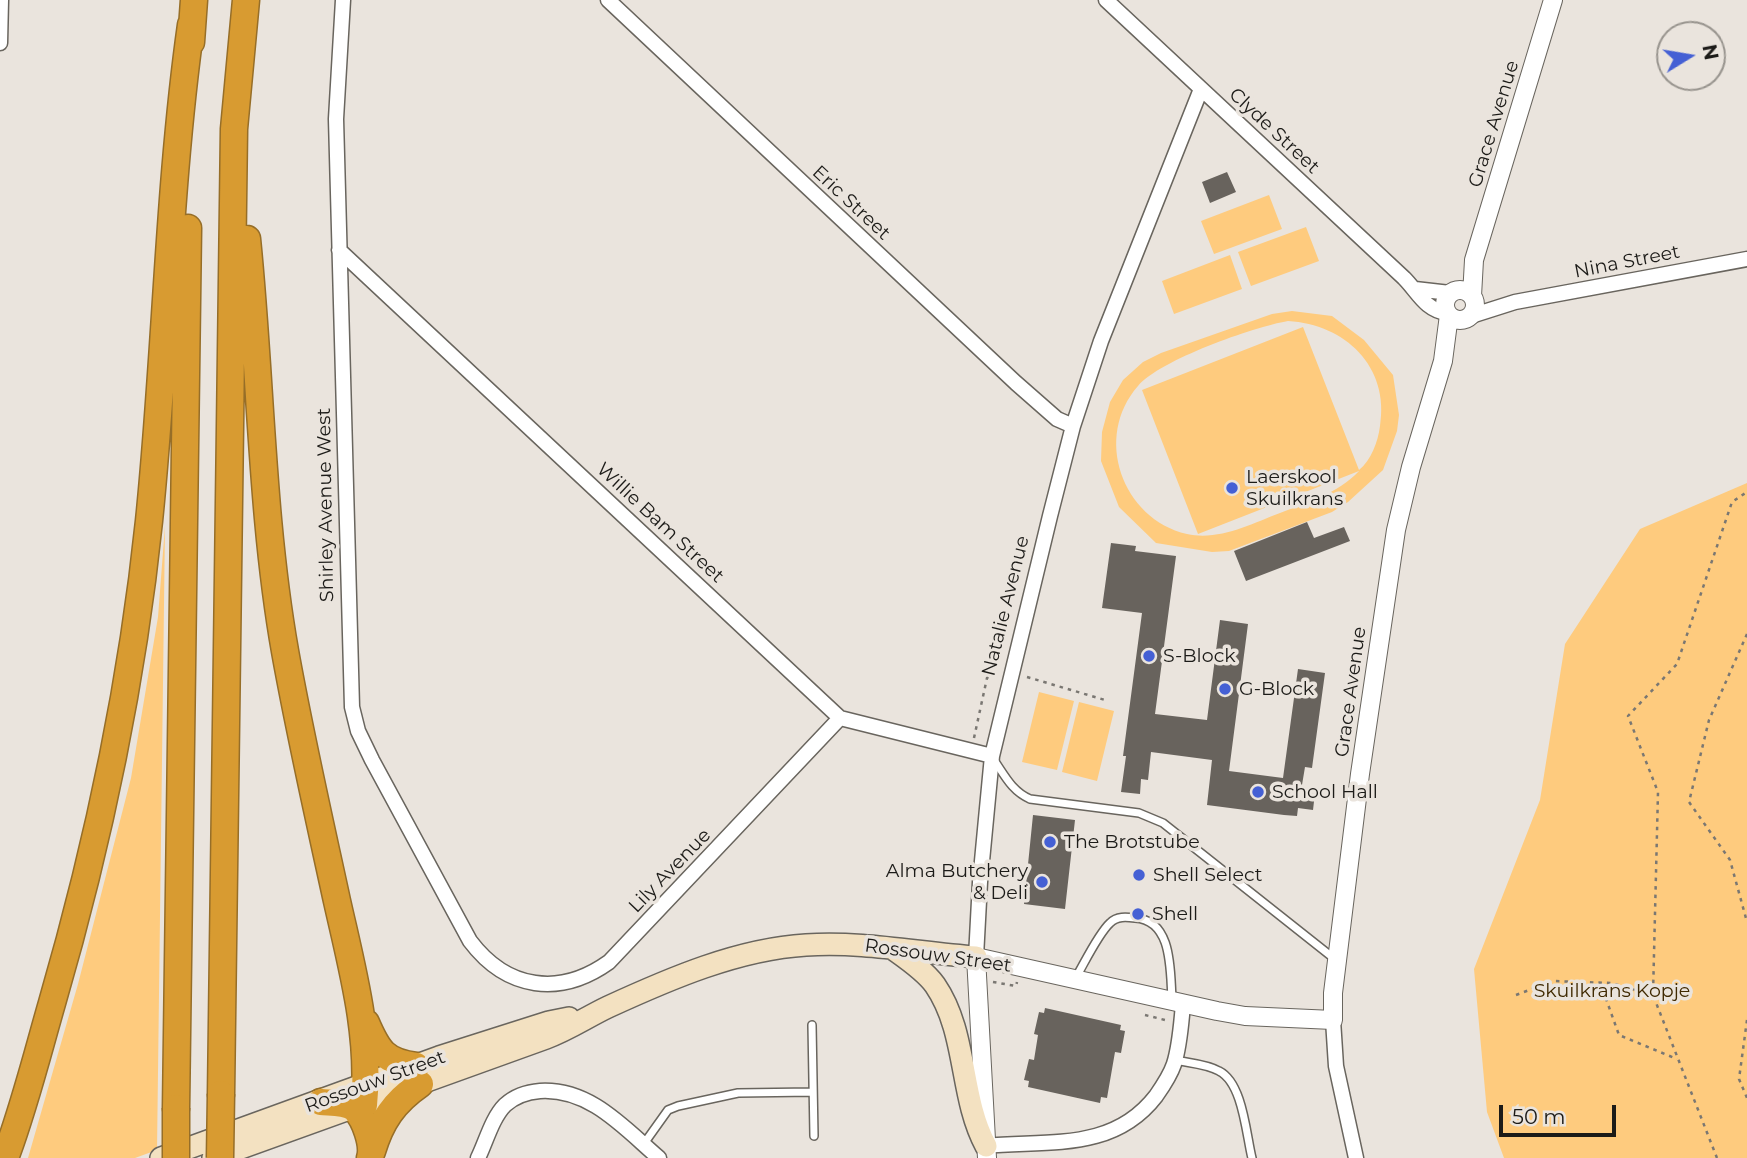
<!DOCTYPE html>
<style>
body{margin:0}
#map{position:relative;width:1747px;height:1158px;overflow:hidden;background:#eae4dd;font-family:Montserrat,sans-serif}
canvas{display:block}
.north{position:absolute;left:1656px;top:21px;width:70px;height:70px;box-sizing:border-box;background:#eae4dd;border:2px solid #98948e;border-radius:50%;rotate:79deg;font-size:19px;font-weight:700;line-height:28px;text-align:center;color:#1c1b18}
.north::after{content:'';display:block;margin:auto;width:24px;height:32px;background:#4560d4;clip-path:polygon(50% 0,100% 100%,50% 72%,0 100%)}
.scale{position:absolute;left:1499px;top:1105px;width:117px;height:32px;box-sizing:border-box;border:4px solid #1c1b18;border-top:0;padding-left:9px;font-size:21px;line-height:24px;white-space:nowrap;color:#1c1b18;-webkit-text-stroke:5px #eae4dd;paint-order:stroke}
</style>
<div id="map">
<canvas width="1747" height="1158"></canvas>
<div class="north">N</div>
<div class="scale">50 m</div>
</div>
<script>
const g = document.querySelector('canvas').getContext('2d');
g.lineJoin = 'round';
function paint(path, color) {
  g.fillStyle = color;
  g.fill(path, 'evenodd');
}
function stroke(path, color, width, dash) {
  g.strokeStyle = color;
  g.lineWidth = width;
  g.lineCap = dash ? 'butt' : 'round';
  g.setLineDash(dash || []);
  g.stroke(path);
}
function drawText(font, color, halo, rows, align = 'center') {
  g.font = font + ' Montserrat,sans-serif';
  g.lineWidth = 7;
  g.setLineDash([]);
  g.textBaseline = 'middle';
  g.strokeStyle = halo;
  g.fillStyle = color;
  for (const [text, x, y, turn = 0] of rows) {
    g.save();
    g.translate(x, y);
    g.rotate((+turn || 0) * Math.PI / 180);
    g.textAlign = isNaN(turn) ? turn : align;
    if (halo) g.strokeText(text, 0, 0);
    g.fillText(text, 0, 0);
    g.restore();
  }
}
paint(new Path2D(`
 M1269 195 1282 229 1214 254 1201 221Z
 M1306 227 1319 261 1251 286 1238 252Z
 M1230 255 1242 289 1174 314 1162 281Z
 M1292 311 1332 316 1364 340 1393 375 1399 415 1397 431 1383 470 1348 502 1332 512 1229 551 1212 552 1156 543 1119 507 1101 461 1102 432 1110 402 1123 380 1143 362 1161 353 1272 314ZM1288 321C1345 324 1390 367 1380 426 1378 442 1371 460 1359 470L1303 327 1142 390 1198 534 1359 471C1337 494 1308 502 1280 513 1251 524 1219 541 1187 534 1122 519 1093 437 1138 386 1160 360 1253 327 1288 321Z
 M1747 483V1158H1504L1487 1112 1474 969 1540 800 1565 644 1640 529Z
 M165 526 157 1150 135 1158H28L78 984 131 778 158 617Z
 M1039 692 1074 701 1057 770 1022 762Z
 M1079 702 1114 711 1097 781 1062 772Z`), '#fecb7e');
paint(new Path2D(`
 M1227 172 1236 192 1210 203 1202 182Z
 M1307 522 1314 538 1344 527 1350 541 1246 581 1234 551Z
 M1111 543 1136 546 1135 551 1176 556 1155 714 1207 720 1220 620 1248 624 1229 771 1283 778 1298 669 1325 673 1312 768 1305 767 1301 791 1315 793 1313 810 1298 808 1297 816 1284 815 1207 805 1212 760 1151 752 1148 780 1141 779 1140 794 1121 792 1126 756H1123L1142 613 1102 608Z
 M1033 815 1075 820 1065 909 1024 904Z
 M1045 1008 1121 1025 1120 1030 1125 1031 1121 1053 1115 1052 1107 1098 1101 1097 1100 1103 1028 1087 1029 1081 1024 1080 1029 1059 1034 1060 1038 1035 1034 1034 1039 1012 1044 1013Z`), '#68635d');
const service = new Path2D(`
 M994 760C1005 776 1012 791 1030 799L1139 813 1163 823 1336 960
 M1075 979C1084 964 1098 934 1110 923 1117 916 1126 917 1135 918 1173 920 1170 971 1172 998
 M812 1025 814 1136
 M1175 1060C1189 1063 1207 1064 1219 1071 1243 1083 1246 1134 1252 1158
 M643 1145 668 1110 678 1106 738 1093 813 1092`);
const minor = new Path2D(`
 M343 0 336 119 352 707 358 731 372 760 470 941C507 990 560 997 609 962L840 718
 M608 0 1016 383 1057 419 1073 426
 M1106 0 1404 278C1418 292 1425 310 1447 313
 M0 43 1 0
 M339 250 840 718 992 756
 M1415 289 1450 293
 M1471 316 1515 302 1747 259
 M976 957 980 882 992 756 1050 516 1073 426 1101 341 1201 89
 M1333 1020 1336 1066 1356 1158
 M986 1146C1048 1140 1113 1152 1156 1096 1163 1086 1170 1076 1174 1064 1180 1045 1181 1024 1183 1005
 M478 1158C486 1142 492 1118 505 1105 515 1096 527 1092 540 1091 590 1088 624 1128 659 1158`);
const tertiary = new Path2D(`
 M1445 305a15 15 0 1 1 30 0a15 15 0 1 1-30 0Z
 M1472 296 1474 260 1553 0
 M987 1158 976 957 1217 1011 1245 1016 1333 1020V993L1360 774 1396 530 1411 467 1443 361 1449 315`);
const secondary = new Path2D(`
 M893 949C907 959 925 971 935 985 968 1033 959 1096 986 1146
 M161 1158 439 1057 549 1022 569 1018
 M213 1158 546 1038C568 1030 587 1017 608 1007 669 979 738 949 806 945 862 941 919 953 976 957`);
const motorway = new Path2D(`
 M191 42 194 0
 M247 239C261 376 261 515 285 651 300 735 319 818 337 901 352 968 371 1036 364 1105
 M366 1023C378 1051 385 1062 416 1066
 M221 1094 234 129 246 0
 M321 1102C331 1103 347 1102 355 1109 365 1119 374 1145 370 1158
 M176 1108 188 228
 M372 1151C381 1121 394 1102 420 1084
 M5 1158C24 1108 37 1055 52 1003 98 845 132 685 149 521 166 356 168 189 191 25`);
stroke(service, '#69655e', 10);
stroke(minor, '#69655e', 17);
stroke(tertiary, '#69655e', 20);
stroke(secondary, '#69655e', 24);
stroke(motorway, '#966e28', 29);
stroke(new Path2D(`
 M1747 634 1709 720 1689 802 1730 860 1747 922
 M1027 677 1105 700
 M974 738 987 678 996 671
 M993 982 1016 986 1017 982
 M1600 982 1619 1035 1677 1059
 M1516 995 1553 981 1611 983 1653 995
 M1145 1015 1165 1020
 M1747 1020 1739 1079 1747 1098
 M1717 1158 1653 995 1658 792 1628 716 1677 664 1732 502 1747 492`), '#7a7772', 2.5, [3.5, 5]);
stroke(service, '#fff', 7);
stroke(minor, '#fff', 14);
stroke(tertiary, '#fff', 18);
stroke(secondary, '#f3e1c1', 21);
stroke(motorway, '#d89b31', 26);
const motorwayBridge = new Path2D(`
 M176 1158V1108
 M220 1158 221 1094`);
stroke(motorwayBridge, '#966e28', 29, []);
stroke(motorwayBridge, '#d89b31', 26);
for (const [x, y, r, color] of [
 [1232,488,7,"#4560d4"],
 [1149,656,7,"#4560d4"],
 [1225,689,7,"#4560d4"],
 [1258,792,7,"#4560d4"],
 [1050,842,7,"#4560d4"],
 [1139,875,7,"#4560d4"],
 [1042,882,7,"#4560d4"],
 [1138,914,7,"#4560d4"]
]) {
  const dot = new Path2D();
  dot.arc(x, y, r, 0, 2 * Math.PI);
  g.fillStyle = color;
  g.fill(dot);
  stroke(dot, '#eae4dd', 2.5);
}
drawText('19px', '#1c1b18', '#eae4dd', [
 ["Grace Avenue",1494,124,-73],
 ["Clyde Street",1274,131,43],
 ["Eric Street",851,203,43],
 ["Nina Street",1627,262,-11],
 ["Shirley Avenue West",326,505,-91],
 ["Willie Bam Street",660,523,43],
 ["Natalie Avenue",1006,606,-76],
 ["Grace Avenue",1351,692,-82],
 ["Lily Avenue",670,871,-46],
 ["Rossouw Street",938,956,8],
 ["Rossouw Street",375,1082,-20]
]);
drawText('19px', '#1c1b18', '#eae4dd', [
 ["Laerskool",1246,477],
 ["Skuilkrans",1246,499],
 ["S-Block",1163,656],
 ["G-Block",1239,689],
 ["School Hall",1272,792],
 ["The Brotstube",1064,842],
 ["Alma Butchery",1028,871,"right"],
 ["& Deli",1028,893,"right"],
 ["Shell Select",1153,875],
 ["Shell",1152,914]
], 'left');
drawText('19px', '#3f2901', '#eae4dd', [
 ["Skuilkrans Kopje",1612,991]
]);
</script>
